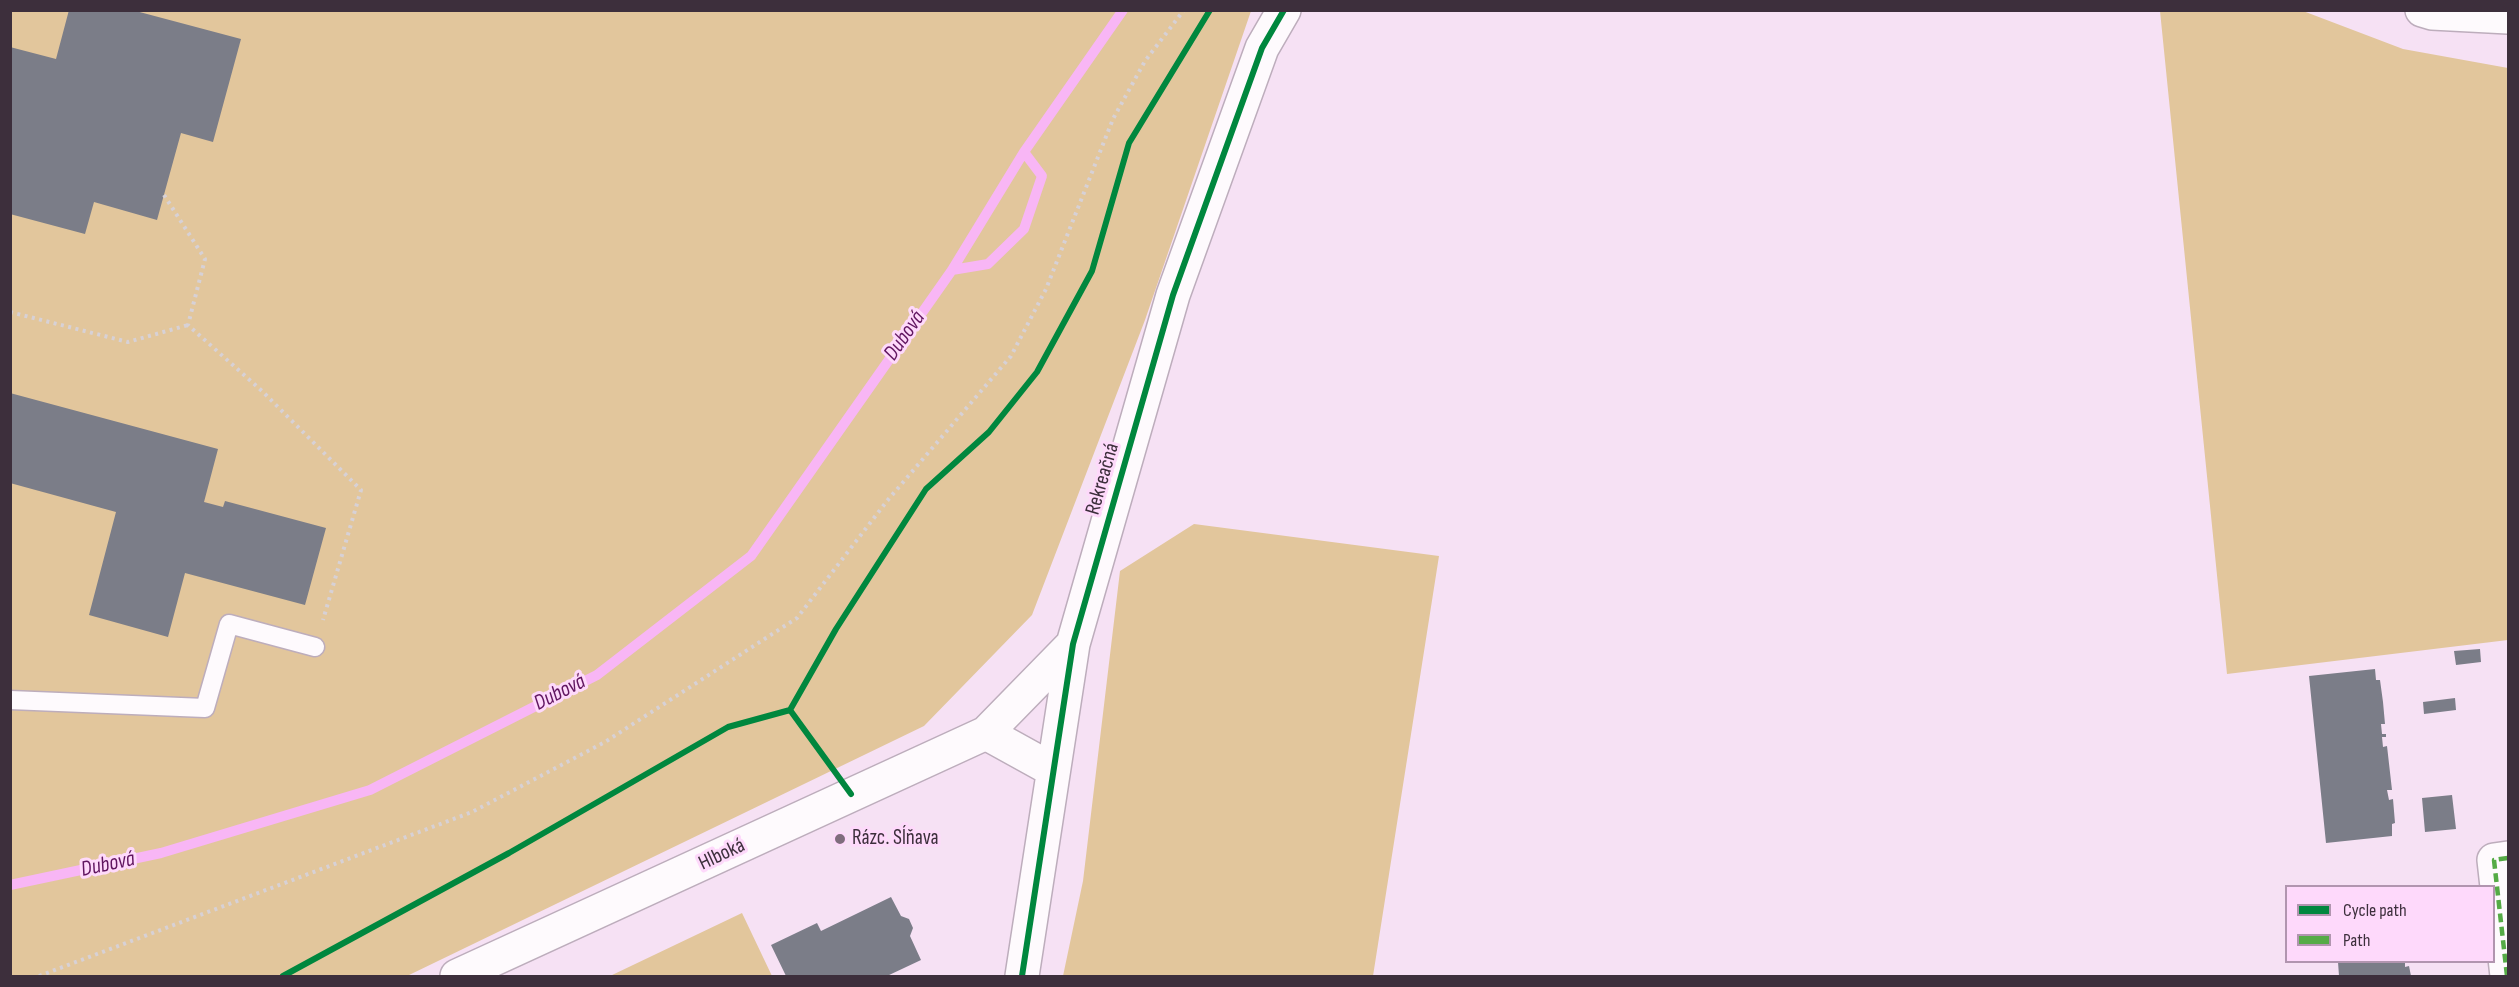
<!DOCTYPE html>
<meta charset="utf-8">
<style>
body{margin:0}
#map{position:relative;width:2519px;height:987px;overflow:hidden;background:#f6e1f4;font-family:"Sofia Sans Condensed",sans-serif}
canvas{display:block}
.frame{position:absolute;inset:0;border:12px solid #3d2f3c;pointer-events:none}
.legend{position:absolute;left:2285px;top:885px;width:210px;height:78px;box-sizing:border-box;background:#fed9fb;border:2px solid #b195af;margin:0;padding:8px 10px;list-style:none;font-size:18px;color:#3d2f3c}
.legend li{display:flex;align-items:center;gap:12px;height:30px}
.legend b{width:30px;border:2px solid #b195af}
</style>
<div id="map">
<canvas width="2519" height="987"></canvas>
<div class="frame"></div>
<ul class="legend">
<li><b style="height:8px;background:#00873e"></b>Cycle path</li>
<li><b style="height:8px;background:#55ab46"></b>Path</li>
</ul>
</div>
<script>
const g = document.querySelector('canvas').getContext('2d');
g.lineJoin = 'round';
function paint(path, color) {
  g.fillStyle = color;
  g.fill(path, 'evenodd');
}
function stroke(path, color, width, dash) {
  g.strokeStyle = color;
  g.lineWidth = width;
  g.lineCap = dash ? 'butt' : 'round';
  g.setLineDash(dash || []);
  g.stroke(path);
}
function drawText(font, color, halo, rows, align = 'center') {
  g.font = font + ' "Sofia Sans Condensed",sans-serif';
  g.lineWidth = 6;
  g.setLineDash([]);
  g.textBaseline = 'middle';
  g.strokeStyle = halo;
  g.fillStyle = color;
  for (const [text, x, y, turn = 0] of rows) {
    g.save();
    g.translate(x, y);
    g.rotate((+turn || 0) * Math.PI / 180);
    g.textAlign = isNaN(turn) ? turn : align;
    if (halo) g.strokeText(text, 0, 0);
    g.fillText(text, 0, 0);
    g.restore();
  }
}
paint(new Path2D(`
 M10 11H1251L1145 320 1032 615 924 726 407 976H11Z
 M2160 11H2303L2403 49 2508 68V640L2227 674Z
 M1194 524 1439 556 1373 976H1063L1083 881 1120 571Z
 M742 913 772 976H610Z`), '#e2c69c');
stroke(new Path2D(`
 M952 270 988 264 1024 229 1042 176 1024 152
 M10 885 161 853 370 790 597 675 751 556 952 270 1024 152 1123 10`), '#f8b6f5', 10);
paint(new Path2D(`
 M69 10H132L241 39 213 142 181 133 157 220 94 202 85 234 10 214V47L56 59Z
 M10 393 218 449 204 502 223 507 225 501 326 528 305 605 185 573 168 637 89 615 116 512 10 483Z
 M2480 649 2481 662 2456 665 2454 651Z
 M2375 669 2376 680H2380L2383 702 2385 724H2381L2382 734H2386V737H2382L2383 747 2387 746 2392 790H2387L2389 800 2393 799 2395 823 2392 824V836L2326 843 2309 676Z
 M2455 698 2456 710 2424 714 2423 702Z
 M2452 795 2456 829 2425 832 2422 798Z
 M891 897 901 916 909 919 913 928 910 936 921 960 887 976H786L771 945 817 923 821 931Z
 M2338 962H2405V967L2409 966 2411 976H2339Z`), '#7b7d88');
const service = new Path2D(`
 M10 700 205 708 229 624 315 647`);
const minor = new Path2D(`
 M2422 10 2432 13 2508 17
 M986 733 1053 770
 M457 976 986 733 1073 644
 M1022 976 1073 644 1173 295 1262 48 1284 10
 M2507 976 2494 860 2508 858`);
stroke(service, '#bdadbc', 21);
stroke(minor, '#bdadbc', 36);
stroke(new Path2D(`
 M164 195 205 259 188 325 263 392 361 490 323 620
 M10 312 128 342 188 325
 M39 976 472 812 605 742 797 618 887 501 1011 356 1046 289 1113 119 1145 61 1184 10`), '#d7d1d6', 4, [3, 4.5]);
stroke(service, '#fefafd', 18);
stroke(minor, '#fefafd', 33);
stroke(new Path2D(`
 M2507 976 2494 860 2508 858`), '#55ab46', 4.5, [9, 4.5]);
stroke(new Path2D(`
 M790 710 851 794
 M283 976 509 853 728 727 790 710 836 629 926 489 989 432 1037 372 1092 271 1129 143 1210 10
 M1022 976 1073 644 1173 295 1262 48 1284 10`), '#00873e', 6);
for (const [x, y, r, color] of [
 [840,839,6,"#7e6d7c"]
]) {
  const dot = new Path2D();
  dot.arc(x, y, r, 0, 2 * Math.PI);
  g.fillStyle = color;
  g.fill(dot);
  stroke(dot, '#fed9fb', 2);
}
drawText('21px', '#3d2f3c', '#fed9fb', [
 ["Rekreačná",1103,479,-74],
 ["Hlboká",722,855,-25]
]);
drawText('21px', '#3d2f3c', '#fed9fb', [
 ["Rázc. Sĺňava",852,839]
], 'left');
drawText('italic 22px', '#611660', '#fed9fb', [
 ["Dubová",905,336,-55],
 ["Dubová",560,693,-27],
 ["Dubová",108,865,-12]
]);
</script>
